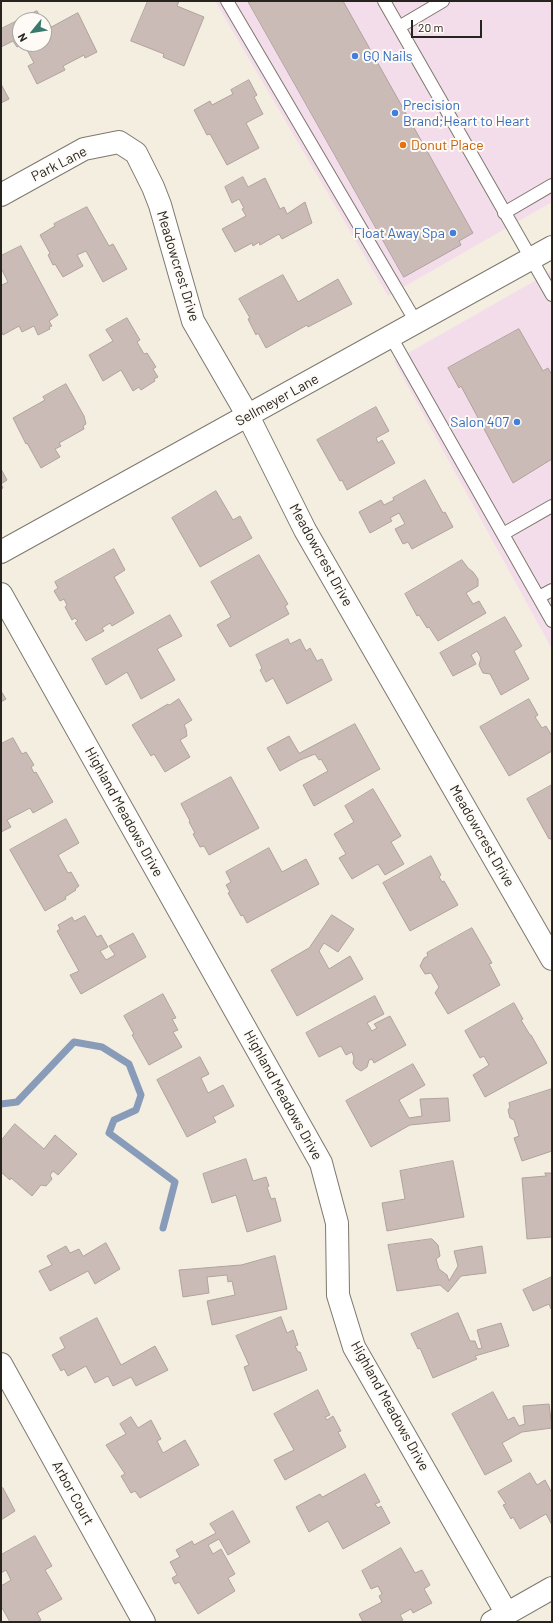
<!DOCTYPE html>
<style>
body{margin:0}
#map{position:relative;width:553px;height:1623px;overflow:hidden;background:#f4eee1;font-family:Barlow,sans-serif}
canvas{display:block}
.frame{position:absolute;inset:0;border:2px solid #272420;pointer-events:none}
.north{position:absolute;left:12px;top:12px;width:40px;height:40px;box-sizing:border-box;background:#fefbf6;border:1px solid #a8a5a0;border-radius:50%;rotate:240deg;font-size:11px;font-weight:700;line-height:16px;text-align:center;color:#272420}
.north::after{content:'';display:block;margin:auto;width:14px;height:18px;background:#387b6d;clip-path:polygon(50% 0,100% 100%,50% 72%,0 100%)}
.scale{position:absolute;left:411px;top:20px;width:71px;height:18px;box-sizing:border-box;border:2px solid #272420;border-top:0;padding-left:5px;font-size:12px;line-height:14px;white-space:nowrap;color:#272420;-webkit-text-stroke:3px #fefbf6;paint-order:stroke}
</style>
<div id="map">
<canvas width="553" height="1623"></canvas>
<div class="frame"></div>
<div class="north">N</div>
<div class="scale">20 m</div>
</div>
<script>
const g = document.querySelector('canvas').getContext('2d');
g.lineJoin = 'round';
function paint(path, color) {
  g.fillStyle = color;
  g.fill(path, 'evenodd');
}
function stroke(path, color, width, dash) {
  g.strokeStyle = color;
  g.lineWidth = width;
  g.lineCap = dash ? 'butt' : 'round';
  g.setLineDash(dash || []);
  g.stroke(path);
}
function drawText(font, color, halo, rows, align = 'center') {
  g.font = font + ' Barlow,sans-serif';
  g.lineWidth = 4;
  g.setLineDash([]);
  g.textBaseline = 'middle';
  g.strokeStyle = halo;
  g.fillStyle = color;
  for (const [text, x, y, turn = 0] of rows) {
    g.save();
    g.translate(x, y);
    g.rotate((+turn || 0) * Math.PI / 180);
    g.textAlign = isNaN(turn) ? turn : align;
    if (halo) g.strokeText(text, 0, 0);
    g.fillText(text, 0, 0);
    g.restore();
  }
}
paint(new Path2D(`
 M215 1H552V202L388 296Z
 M552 271V649L394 361Z`), '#f4ddea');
stroke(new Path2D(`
 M1 1104 17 1102 74 1042 102 1047 129 1064 141 1095 136 1110 114 1120 109 1133 175 1182 163 1228`), '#889cb9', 7);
const building = new Path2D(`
 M148 1H179L177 6 204 17 184 66 163 57 164 54 131 41Z
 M248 1H343L473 233 459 241 461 245 404 277Z
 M37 11 42 20H20V44H23L17 47 13 41 1 47V29Z
 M78 13 97 52 85 58 84 55 63 66 65 70 37 84 28 66 34 63 24 44H44V24L47 29Z
 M249 80 257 95 254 97 263 114 246 123 259 148 227 165 210 134 207 135 194 110 210 101 212 105 233 94 231 90Z
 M1 84 9 99 1 103Z
 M243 177 248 187 265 178 280 209 284 207 287 214 305 202 312 223 282 239 279 234 260 245 259 242 253 246 252 243 235 252 222 229 246 216 242 209 244 208 239 199 232 203 225 187Z
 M87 207 109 246 113 244 127 269 103 282 86 251 77 255 83 266 63 277 55 264 53 265 48 255 50 253 40 235 55 226 54 224Z
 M21 246 58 315 49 321 52 326 49 327 50 329 38 335 34 326 22 332 19 326 3 335 1 331V283L2 285 8 282 1 268V256Z
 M283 275 298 302 338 279 352 304 308 327 307 325 266 348 258 333 256 335 248 319 250 318 239 299Z
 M127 318 140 340 137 342 144 354 147 353 156 367 153 369 158 377 154 379 155 381 141 390 139 387 133 391 121 370 103 381 89 355 113 341 106 330Z
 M519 329 543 371 548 368 552 375V459L513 483 461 386 459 388 448 368Z
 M66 384 84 416 86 424 83 426 84 429 59 443 61 446 55 449 60 457 41 468 27 443 26 444 13 418 45 400 43 397Z
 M376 407 389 431 376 438 378 443 382 440 395 463 347 490 342 480 340 481 317 440Z
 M1 469 7 480 1 484 3 488 1 489Z
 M425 480 443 513 445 512 453 527 412 549 408 542 403 544 395 529 405 524 399 513 390 518 392 521 370 533 359 512 381 500 384 505 394 500 393 498Z
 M216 491 233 520 240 516 252 538 200 567 172 518Z
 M114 549 125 570 114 577 134 613 112 626 110 623 102 628 104 631 86 641 75 623 78 621 75 618 72 620 65 607 67 605 64 599 60 601 54 591 58 588 55 582Z
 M259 555 288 604 285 606 289 614 230 647 217 625 231 617 211 582Z
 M462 560 468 568 473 572 478 579V586L466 593 473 604 479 601 486 613 438 641 429 627 427 628 419 615 417 616 405 594Z
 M170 615 182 636 157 649 175 680 141 699 127 672 106 685 92 659Z
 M505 617 522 646 514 651 529 679 501 695 490 674 483 673 479 665 481 658 477 651 471 655 476 664 453 676 440 653Z
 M288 639 290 644 300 639 306 651 310 648 317 661 322 659 332 680 287 704 273 678 266 682 260 670 262 668 256 655Z
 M1 691 6 699 1 702Z
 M179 699 192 720 184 725 186 729 187 736 180 740 190 757 165 772 154 754 151 756 132 725 168 704 169 705Z
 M529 699 538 715 535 717 542 728 546 726 552 736V751L509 776 480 727Z
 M355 724 380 769 314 806 303 785 328 771 321 759 319 760 315 754 300 760 280 771 267 748 289 736 299 753Z
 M13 738 22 754 26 752 34 765 31 767 34 773 36 772 53 802 33 813 30 808 7 820 11 827 1 832V744Z
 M231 777 259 828 209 855 204 846 200 847 199 845 193 834 195 833 189 822 190 821 181 804Z
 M552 785V841L550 838 549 839 527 799Z
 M373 789 401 836 391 842 404 864 385 875 378 864 352 879 339 858 346 854 334 834 354 822 345 806Z
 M66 819 79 843 58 855 68 873 71 872 79 886 75 889 76 890 65 897 66 899 45 911 10 850Z
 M269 848 282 872 306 859 319 884 247 923 243 915 241 916 228 893 230 892 226 885 231 882 226 872Z
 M431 856 441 875 439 877 442 882 444 881 458 905 410 931 383 883Z
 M332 915 354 929 338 952 324 943 319 951 329 969 350 956 363 979 297 1016 271 970 309 948Z
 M85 916 97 937 101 935 108 947 100 951 106 960 115 955 109 946 133 933 146 957 81 994 70 975 79 971 57 931 60 929 58 925 72 917 74 921Z
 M472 928 492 963 489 964 500 985 448 1014 435 993 439 987 431 973 425 974 420 966 424 958 428 956 427 953Z
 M163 994 176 1018 172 1019 178 1030 173 1032 182 1047 149 1065 132 1035 134 1034 124 1016Z
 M375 996 384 1014 367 1023 372 1031 377 1028 374 1024 390 1016 406 1045 374 1063 372 1059 369 1060 367 1067 361 1071 356 1068 353 1063 354 1058 352 1052 346 1055 341 1046 319 1057 306 1033Z
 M514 1003 523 1019 521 1020 530 1035H531L547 1063 485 1097 473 1075 489 1065 484 1056 480 1058 465 1031Z
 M200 1057 209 1074 201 1078 208 1093 223 1085 234 1106 213 1117 216 1122 187 1137 157 1080Z
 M413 1064 425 1085 399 1100 409 1118 422 1116 420 1099 448 1098 450 1121 410 1125 371 1147 346 1101Z
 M552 1089V1151L522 1161 514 1138 519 1136 514 1120 510 1118 508 1110 510 1107 509 1103Z
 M15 1124 44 1149 55 1135 77 1154 58 1175 53 1171 50 1175 52 1179 46 1186 41 1185 32 1196 11 1178 10 1180 1 1172V1141Z
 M246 1159 253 1181 266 1177 269 1186 267 1187 271 1199 275 1198 281 1221 247 1232 236 1195 212 1203 203 1174Z
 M453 1161 464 1217 387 1231 382 1203 405 1199 400 1171Z
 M545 1173H552V1237L527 1239 522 1178 546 1176Z
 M432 1239 438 1245 440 1256 436 1259 439 1269 447 1275 449 1281 458 1266 454 1251 482 1246 486 1273 461 1276 448 1292 440 1285 397 1291 388 1245Z
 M106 1243 120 1269 95 1284 88 1271 50 1291 39 1271 52 1265 47 1256 66 1246 70 1253 79 1249 83 1256Z
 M275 1256 287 1309 212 1325 207 1301 235 1295 232 1281 228 1282 227 1275 207 1277 209 1293 183 1297 179 1270 241 1265Z
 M552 1277V1311L549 1304 533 1311 523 1290Z
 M458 1313 470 1341H475L478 1349 482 1348 477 1330 501 1323 509 1346 475 1356 477 1359 433 1378 420 1348 418 1349 411 1334Z
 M281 1317 287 1333 293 1330 298 1345 295 1346 298 1352H300L307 1370 253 1391 244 1367 249 1365 236 1336Z
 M97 1318 121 1365 155 1346 168 1370 136 1386 131 1377 113 1386 108 1376 95 1383 86 1366 68 1376 64 1369 61 1371 52 1355 65 1348 60 1338Z
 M318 1390 330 1415 325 1417 327 1420 333 1416 341 1431 338 1432 346 1447 285 1480 274 1460 294 1450 274 1414Z
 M493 1392 508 1420 514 1417 519 1426 525 1424 523 1406 549 1404 552 1428 522 1432 502 1443 512 1461 485 1475 452 1414Z
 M131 1417 138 1428 151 1420 161 1439 157 1441 163 1453 185 1440 199 1465 140 1498 135 1491 131 1493 121 1476 125 1474 106 1445 126 1434 120 1424Z
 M530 1473 537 1485 545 1480 552 1493V1525L546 1514 520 1529 513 1517 511 1519 503 1505 506 1504 498 1492Z
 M365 1474 380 1502 375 1504 378 1508 381 1506 390 1523 343 1549 328 1521 309 1532 296 1507 320 1494 322 1497Z
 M3 1488 15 1511 1 1520V1489Z
 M233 1511 250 1542 228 1555 219 1539 208 1545 213 1554 221 1549 235 1574 228 1578 235 1591 198 1614 179 1582 175 1584 172 1578 177 1575 170 1562 180 1557 176 1550 192 1541 194 1545 216 1533 210 1524Z
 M35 1536 52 1566 45 1570 62 1599 37 1613 41 1620 37 1622H10L1 1606V1586L11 1580 6 1570 1 1573V1555Z
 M401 1548 415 1573 422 1570 430 1585 424 1589 432 1603 413 1613 411 1609 400 1615 403 1620 399 1622H363L359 1614 382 1602 379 1596 382 1594 378 1586 371 1589 362 1571Z`);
paint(building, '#cabbb6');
stroke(building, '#b0a29d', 1);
const service = new Path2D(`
 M227 1 416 322
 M384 1 552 295
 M399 27 443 1
 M504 213 552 185
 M391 337 552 621
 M503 534 552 506
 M539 597 552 590`);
const minor = new Path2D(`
 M1 195 84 149 119 142 136 153 153 187 160 205 193 321 248 416 305 530 552 959
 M1 594 321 1163 337 1223 338 1295 354 1347 507 1614
 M1 1364 144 1622
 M492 1622 552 1588`);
const tertiary = new Path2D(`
 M1 552 552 247`);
stroke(service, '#7e786d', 14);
stroke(minor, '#7e786d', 24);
stroke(tertiary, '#7e786d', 24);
stroke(service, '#fff', 12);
stroke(minor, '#fff', 22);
stroke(tertiary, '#fff', 22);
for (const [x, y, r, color] of [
 [355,56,4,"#3f7fe0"],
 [395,113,4,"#3f7fe0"],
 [403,145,4,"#e8710a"],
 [453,233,4,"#3f7fe0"],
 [517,422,4,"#3f7fe0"]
]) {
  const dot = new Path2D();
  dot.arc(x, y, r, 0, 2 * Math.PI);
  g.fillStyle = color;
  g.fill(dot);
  stroke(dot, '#fefbf6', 1.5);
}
drawText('14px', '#366cbe', '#fefbf6', [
 ["GQ Nails",363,56],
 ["Precision",403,105],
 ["Brand;Heart to Heart",403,121],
 ["Float Away Spa",445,233,"right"],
 ["Salon 407",509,422,"right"]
], 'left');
drawText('14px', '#c56008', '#fefbf6', [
 ["Donut Place",411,145]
], 'left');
drawText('14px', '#272420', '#fefbf6', [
 ["Park Lane",59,164,-27],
 ["Meadowcrest Drive",178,266,73],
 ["Sellmeyer Lane",277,400,-29],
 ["Meadowcrest Drive",321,555,61],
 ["Highland Meadows Drive",124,812,61],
 ["Meadowcrest Drive",482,836,60],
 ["Highland Meadows Drive",283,1095,61],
 ["Highland Meadows Drive",390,1406,61],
 ["Arbor Court",73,1493,61]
]);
</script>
